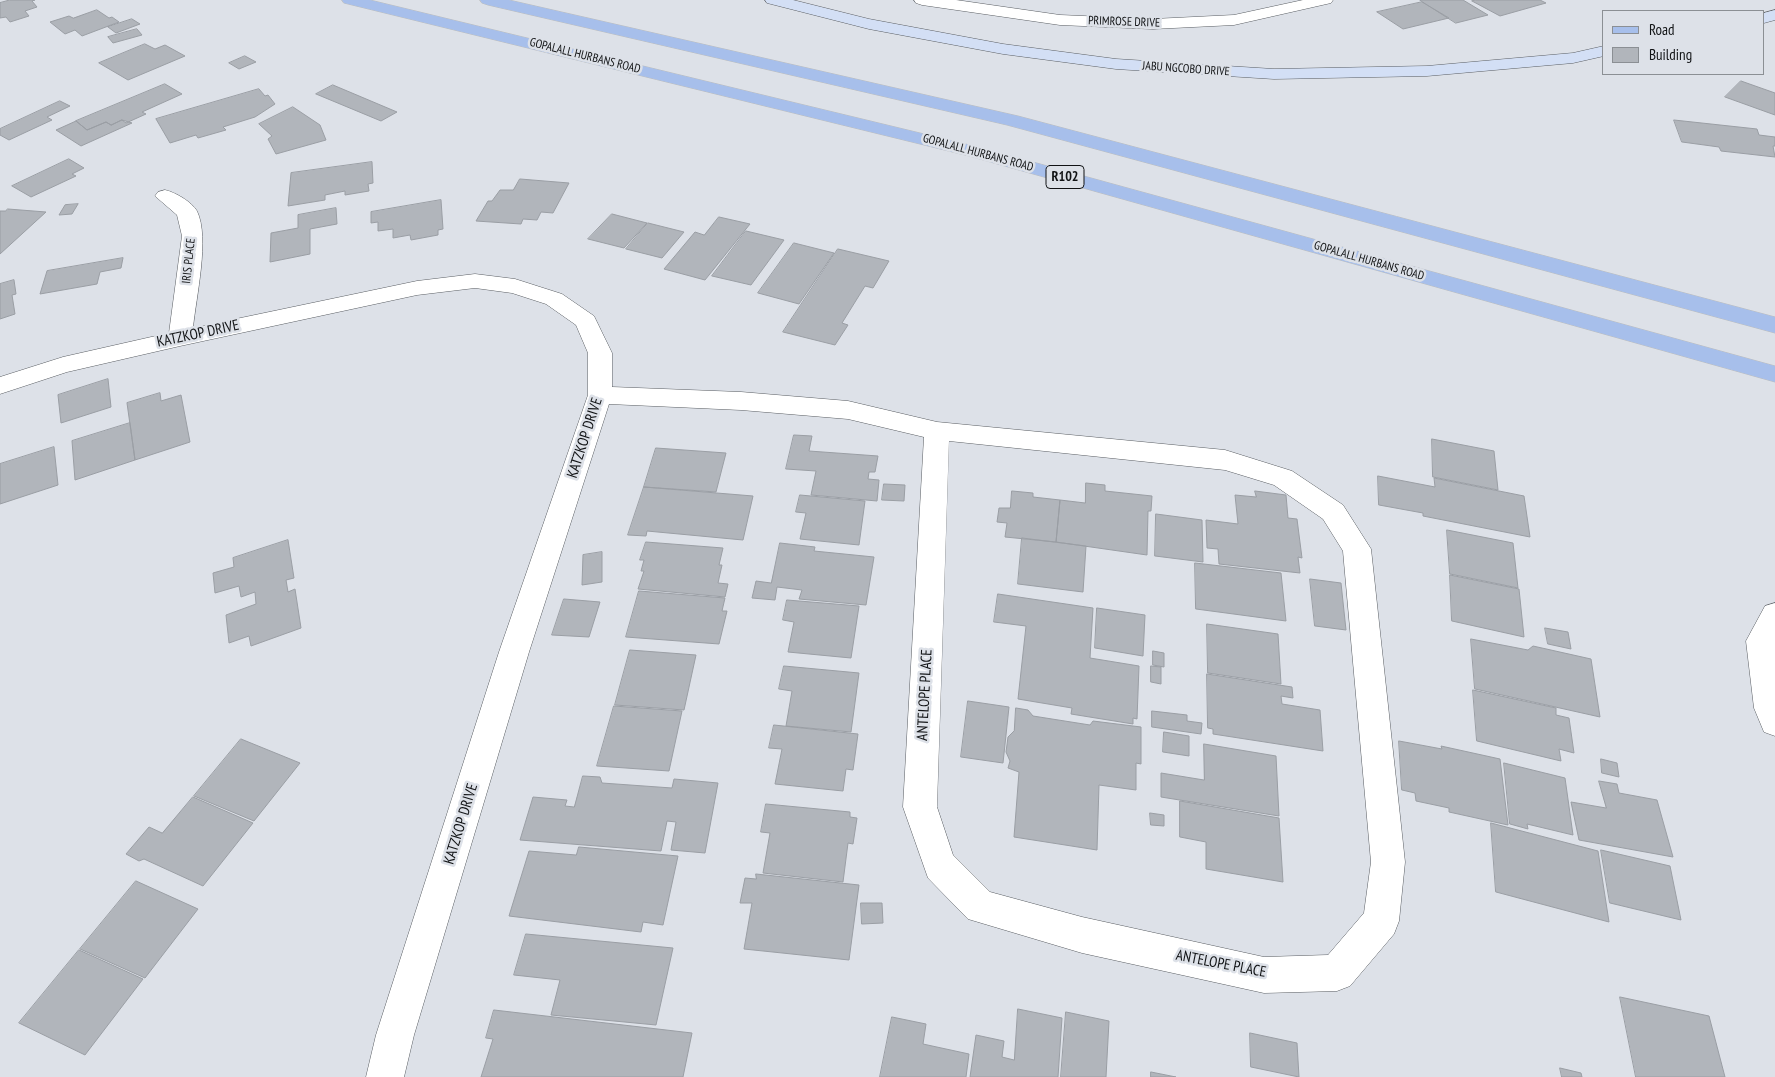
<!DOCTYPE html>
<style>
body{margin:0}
#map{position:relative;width:1775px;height:1077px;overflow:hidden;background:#dde1e8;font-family:"PT Sans Narrow",sans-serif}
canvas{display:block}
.legend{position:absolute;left:1602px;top:10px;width:162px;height:65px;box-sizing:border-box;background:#dde1e8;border:1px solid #8b8f94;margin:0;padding:6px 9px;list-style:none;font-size:15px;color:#111315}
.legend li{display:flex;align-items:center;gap:10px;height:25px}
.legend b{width:25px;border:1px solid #8b8f94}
</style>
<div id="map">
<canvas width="1775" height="1077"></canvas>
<ul class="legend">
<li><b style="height:6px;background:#a7bfeb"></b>Road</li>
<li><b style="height:14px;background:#b1b5bb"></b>Building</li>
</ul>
</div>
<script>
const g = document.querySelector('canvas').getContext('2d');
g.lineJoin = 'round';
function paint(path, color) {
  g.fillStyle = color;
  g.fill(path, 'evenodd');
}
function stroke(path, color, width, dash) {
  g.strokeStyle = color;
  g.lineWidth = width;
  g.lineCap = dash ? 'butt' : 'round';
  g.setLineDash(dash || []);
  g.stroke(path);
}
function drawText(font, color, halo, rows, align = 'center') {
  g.font = font + ' "PT Sans Narrow",sans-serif';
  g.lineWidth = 5;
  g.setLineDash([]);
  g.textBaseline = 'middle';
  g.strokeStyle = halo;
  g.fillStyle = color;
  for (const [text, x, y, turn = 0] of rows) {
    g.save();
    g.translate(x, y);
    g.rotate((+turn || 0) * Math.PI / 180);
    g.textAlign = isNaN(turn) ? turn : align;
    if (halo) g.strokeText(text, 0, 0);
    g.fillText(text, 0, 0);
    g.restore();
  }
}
const building = new Path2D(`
 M10 0H35L32 1 37 7 25 11 29 16 10 22 6 17 0 18V3Z
 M1420 0H1463L1488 15 1456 23Z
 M1476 0H1540L1546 3 1500 16 1472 1Z
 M1422 2 1449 18 1403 29 1377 12Z
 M97 10 109 18 112 17 119 22 82 36 75 30 65 34 50 22 69 16 73 18Z
 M132 19 140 24 116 33 108 27Z
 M137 29 142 35 113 43 108 37Z
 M145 44 155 49 165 45 185 56 128 80 99 63Z
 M245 56 256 62 239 69 229 63Z
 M1741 81 1775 93V115L1725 97Z
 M165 84 182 94 142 112 146 114 126 123 122 120 111 125 106 122 87 130 76 121Z
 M333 85 397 112 381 121 316 94Z
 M259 89 265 96 268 95 275 104 255 117 223 127 226 130 198 138 196 135 170 143 156 119Z
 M60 101 70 106 47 117 52 120 9 140 0 135V129Z
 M293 107 320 125 326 140 276 154 268 139 272 136 259 124Z
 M122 120 132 123 81 146 56 130 76 121 87 130 106 122 111 125Z
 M1674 120 1757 129 1759 135 1775 137V146H1773L1775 157 1721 151 1719 147 1682 142Z
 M69 159 84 168 72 174 76 176 31 197 12 186Z
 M372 162 373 183 368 184 369 191 345 195V191L325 195V200L288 206 291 173Z
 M520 179 569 183 553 213 541 212 537 220 523 219 521 224 476 221 488 201H492L500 190H513Z
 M441 200 443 229 438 230V235L411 240 410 235 393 238V229L378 231V222L371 223V212Z
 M78 204 72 214 59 215 65 205Z
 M336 208 337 224 310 229V254L270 262 271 233 298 228V215Z
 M8 209 46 212 0 254V211H5Z
 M612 214 647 223 624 248 588 239Z
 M719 217 750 224 705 280 664 269 695 232 704 235Z
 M648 223 684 232 662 258 626 249Z
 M746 231 784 240 751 285 712 276Z
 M794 243 834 253 799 304 758 293Z
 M838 249 889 261 873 288 865 286 842 323 848 325 835 345 783 332Z
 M123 258 121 268 100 272 97 284 40 294 47 271Z
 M14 280 16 294 12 295 15 314 0 319V284Z
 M108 379 111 407 61 423 58 395Z
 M160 393 161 401 181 395 190 442 135 460 127 403Z
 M130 423 135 460 75 480 72 441Z
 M794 435 812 436 809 451 878 456 875 472H869L868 479 879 480 877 501 811 495 816 471 786 469Z
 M1432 439 1494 451 1498 490 1433 477Z
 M54 447 58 485 0 504V464Z
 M656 448 726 453 716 492 644 487Z
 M1378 476 1435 487 1434 478 1524 496 1530 537 1423 516V513L1379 505Z
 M1086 483 1105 485V491L1152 496 1151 511H1148L1147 555 1056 542 1060 500 1085 503Z
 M884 484 905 485 904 501 882 500Z
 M644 487 753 496 743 540 647 531 646 536 628 535Z
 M1012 491 1033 493V497L1060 500 1056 542 1005 537 1007 523 997 522 999 508H1010Z
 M1255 491 1286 495 1288 518 1297 519 1302 558 1298 557 1300 573 1219 564 1218 549 1207 548 1206 520 1238 524 1235 495 1256 497Z
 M800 495 865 501 859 545 800 539 806 513 796 512Z
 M1156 514 1202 520 1203 562 1155 556Z
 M1447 530 1513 543 1518 588 1450 574Z
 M1022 538 1086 546 1083 592 1018 584Z
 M288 540 294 578 286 580 288 592 295 589 301 628 251 646 249 636 229 643 226 615 256 604 255 592 241 597 239 586 215 593 213 573 234 567 233 558Z
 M646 542 723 548 719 565H722L718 583 728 584 725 597 638 589 644 571H641L644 560H640Z
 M780 543 815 547 814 551 874 557 866 605 799 599 802 590 777 587 775 600 752 598 756 581 771 583Z
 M602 552V582L582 585 583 555Z
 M1195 563 1281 573 1286 621 1196 609Z
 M1450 575 1519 589 1524 637 1452 621Z
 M1310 579 1341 583 1346 630 1315 626Z
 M639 591 725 598 722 611H727L719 644 626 637Z
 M998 594 1093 608 1090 658 1139 666 1137 719 1133 718V724L1071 714 1072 708 1018 699 1026 626 994 622Z
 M564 599 600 602 589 637 552 635Z
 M787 600 859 606 851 658 788 652 794 622 783 620Z
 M1097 608 1145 615 1143 656 1095 648Z
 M1207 624 1278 634 1281 684 1208 673Z
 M1545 628 1568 632 1571 649 1548 644Z
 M1471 639 1528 650 1533 646 1591 659 1600 717 1475 689Z
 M630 650 696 655 684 710 615 705Z
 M1153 651 1164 653V667L1153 665Z
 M784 666 859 673 851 732 786 726 792 691 779 689Z
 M1151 666 1161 667V684L1151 682Z
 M1207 674 1292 687 1293 698 1281 696 1282 704 1320 710 1323 751 1213 734V729L1208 728Z
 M1473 690 1556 708V715L1569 718 1574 753 1559 749 1561 761 1477 741Z
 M968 701 1009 707 1003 763 961 757Z
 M614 706 682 711 669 771 597 766Z
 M1016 708 1028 710 1033 716 1090 725 1093 721 1141 727V764L1136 763V790L1099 785 1097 850 1014 837 1019 772 1008 768 1010 761 1006 752 1008 737 1014 731Z
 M1152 711 1187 715V721L1202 723 1201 734 1152 727Z
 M774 725 858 734 853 770 846 769 843 791 775 784 782 749 769 748Z
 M1164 732 1189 736V756L1163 752Z
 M241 739 300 763 254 821 194 796Z
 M1399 741 1442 749 1441 746 1500 759 1508 825 1449 812V808L1416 801 1415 793 1402 790Z
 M1204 744 1276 756 1279 816 1161 797V773L1204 780Z
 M1601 759 1617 763 1619 777 1602 773Z
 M1504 763 1565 778 1573 835 1527 824 1528 829 1510 824Z
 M583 776 600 777 602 783 672 788 674 779 718 783 705 853 671 850 676 822 667 821 661 851 520 840 533 797 567 800 565 806 574 807Z
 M1599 781 1617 784 1619 793 1657 800 1673 857 1579 840 1571 802 1606 808Z
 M193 797 253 823 203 886 144 859 139 861 126 854 149 827 162 833Z
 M1180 801 1279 818 1283 882 1206 869V842L1180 837Z
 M766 804 850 812V817L857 818 853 844 848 843 843 882 763 873 770 833 761 832Z
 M1150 813 1164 815V826L1151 825Z
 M1491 823 1598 851 1609 922 1496 892Z
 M579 847 678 856 663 925 643 922 641 932 509 916 529 851 576 855Z
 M1601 850 1670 866 1681 920 1610 903Z
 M756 874 859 885 849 960 744 949 752 903H740L745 878 756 879Z
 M136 881 198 909 145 978 80 949Z
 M861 903H882L883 923 862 924Z
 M526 934 673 948 656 1025 551 1015 560 980 514 975Z
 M79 950 143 979 85 1055 19 1023Z
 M1620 997 1709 1016 1725 1077H1636Z
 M1018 1009 1062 1018 1058 1077H970L976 1035 1004 1041 1002 1057 1014 1060Z
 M494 1010 692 1033 683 1077H481L493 1039 486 1038Z
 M1066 1012 1109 1021 1106 1077H1061Z
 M892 1017 926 1024 923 1044 969 1054 966 1077H880Z
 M1250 1033 1297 1043 1299 1077 1251 1067Z
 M1560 1068 1581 1073 1582 1077H1562Z
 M1151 1072 1176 1077H1151Z`);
paint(building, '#b1b5bb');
stroke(building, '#9a9ea4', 1);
const street = new Path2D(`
 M914 0H956L1060 15 1153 19 1234 15 1303 0H1333L1331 3 1234 25 1153 29 1060 25 922 5 916 3Z
 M165 190C175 192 192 202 197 211 210 238 196 297 193 328L417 281 475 274 515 279 562 294 594 316 612 353V387L741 392 848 401 937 422 1225 450 1292 471 1343 505 1371 549 1405 862 1399 921 1394 934 1350 986 1337 991 1264 993 1082 953 968 919 928 878 903 807 924 437 848 419 741 410 609 404 529 652 414 1035 404 1077H366L376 1035 499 652 588 395V353L576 325 546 304 512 293 475 288 417 295 180 346 67 372 0 394V377L63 357 169 333 182 236 177 215 155 196 158 192ZM949 441 1225 470 1274 485 1323 519 1343 551 1371 862 1364 913 1328 955 1264 957 1082 917 990 892 953 855 937 807Z
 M1775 603V736L1764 732 1754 708 1746 641 1765 606Z`);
const secondary = new Path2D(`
 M765 0H793L869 19 1003 44 1116 59 1274 69 1427 66 1573 53 1604 46V56L1573 63 1427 76 1274 79 1116 69 1003 54 869 29 767 3Z
 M1775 10V20L1764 23V13Z`);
const primary = new Path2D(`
 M342 0H370L982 148 1775 366V382L969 156 344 3Z
 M480 0H509L1018 116 1775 317V333L1007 125 488 5 482 3Z`);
stroke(street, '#5a5e63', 1);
stroke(secondary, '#5a5e63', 1);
stroke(primary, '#bcbdbd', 1);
paint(street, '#fff');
paint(secondary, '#d3dff5');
paint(primary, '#a7bfeb');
drawText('12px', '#111315', '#dde1e8', [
 ["PRIMROSE DRIVE",1124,22,2],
 ["GOPALALL HURBANS ROAD",585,56,14],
 ["JABU NGCOBO DRIVE",1186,69,4],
 ["GOPALALL HURBANS ROAD",978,153,15],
 ["IRIS PLACE",189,261,-84],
 ["GOPALALL HURBANS ROAD",1369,261,16]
]);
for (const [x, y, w] of [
 [1065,177,38]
]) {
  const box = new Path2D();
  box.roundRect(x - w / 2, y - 11.5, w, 23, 4);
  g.fillStyle = '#dde1e8';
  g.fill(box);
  stroke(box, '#111315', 1);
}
drawText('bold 14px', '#111315', null, [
 ["R102",1065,177]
]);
drawText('15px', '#111315', '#dde1e8', [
 ["KATZKOP DRIVE",198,334,-12],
 ["KATZKOP DRIVE",585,438,-72],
 ["ANTELOPE PLACE",925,695,-87],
 ["KATZKOP DRIVE",461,824,-73],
 ["ANTELOPE PLACE",1221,964,11]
]);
</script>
